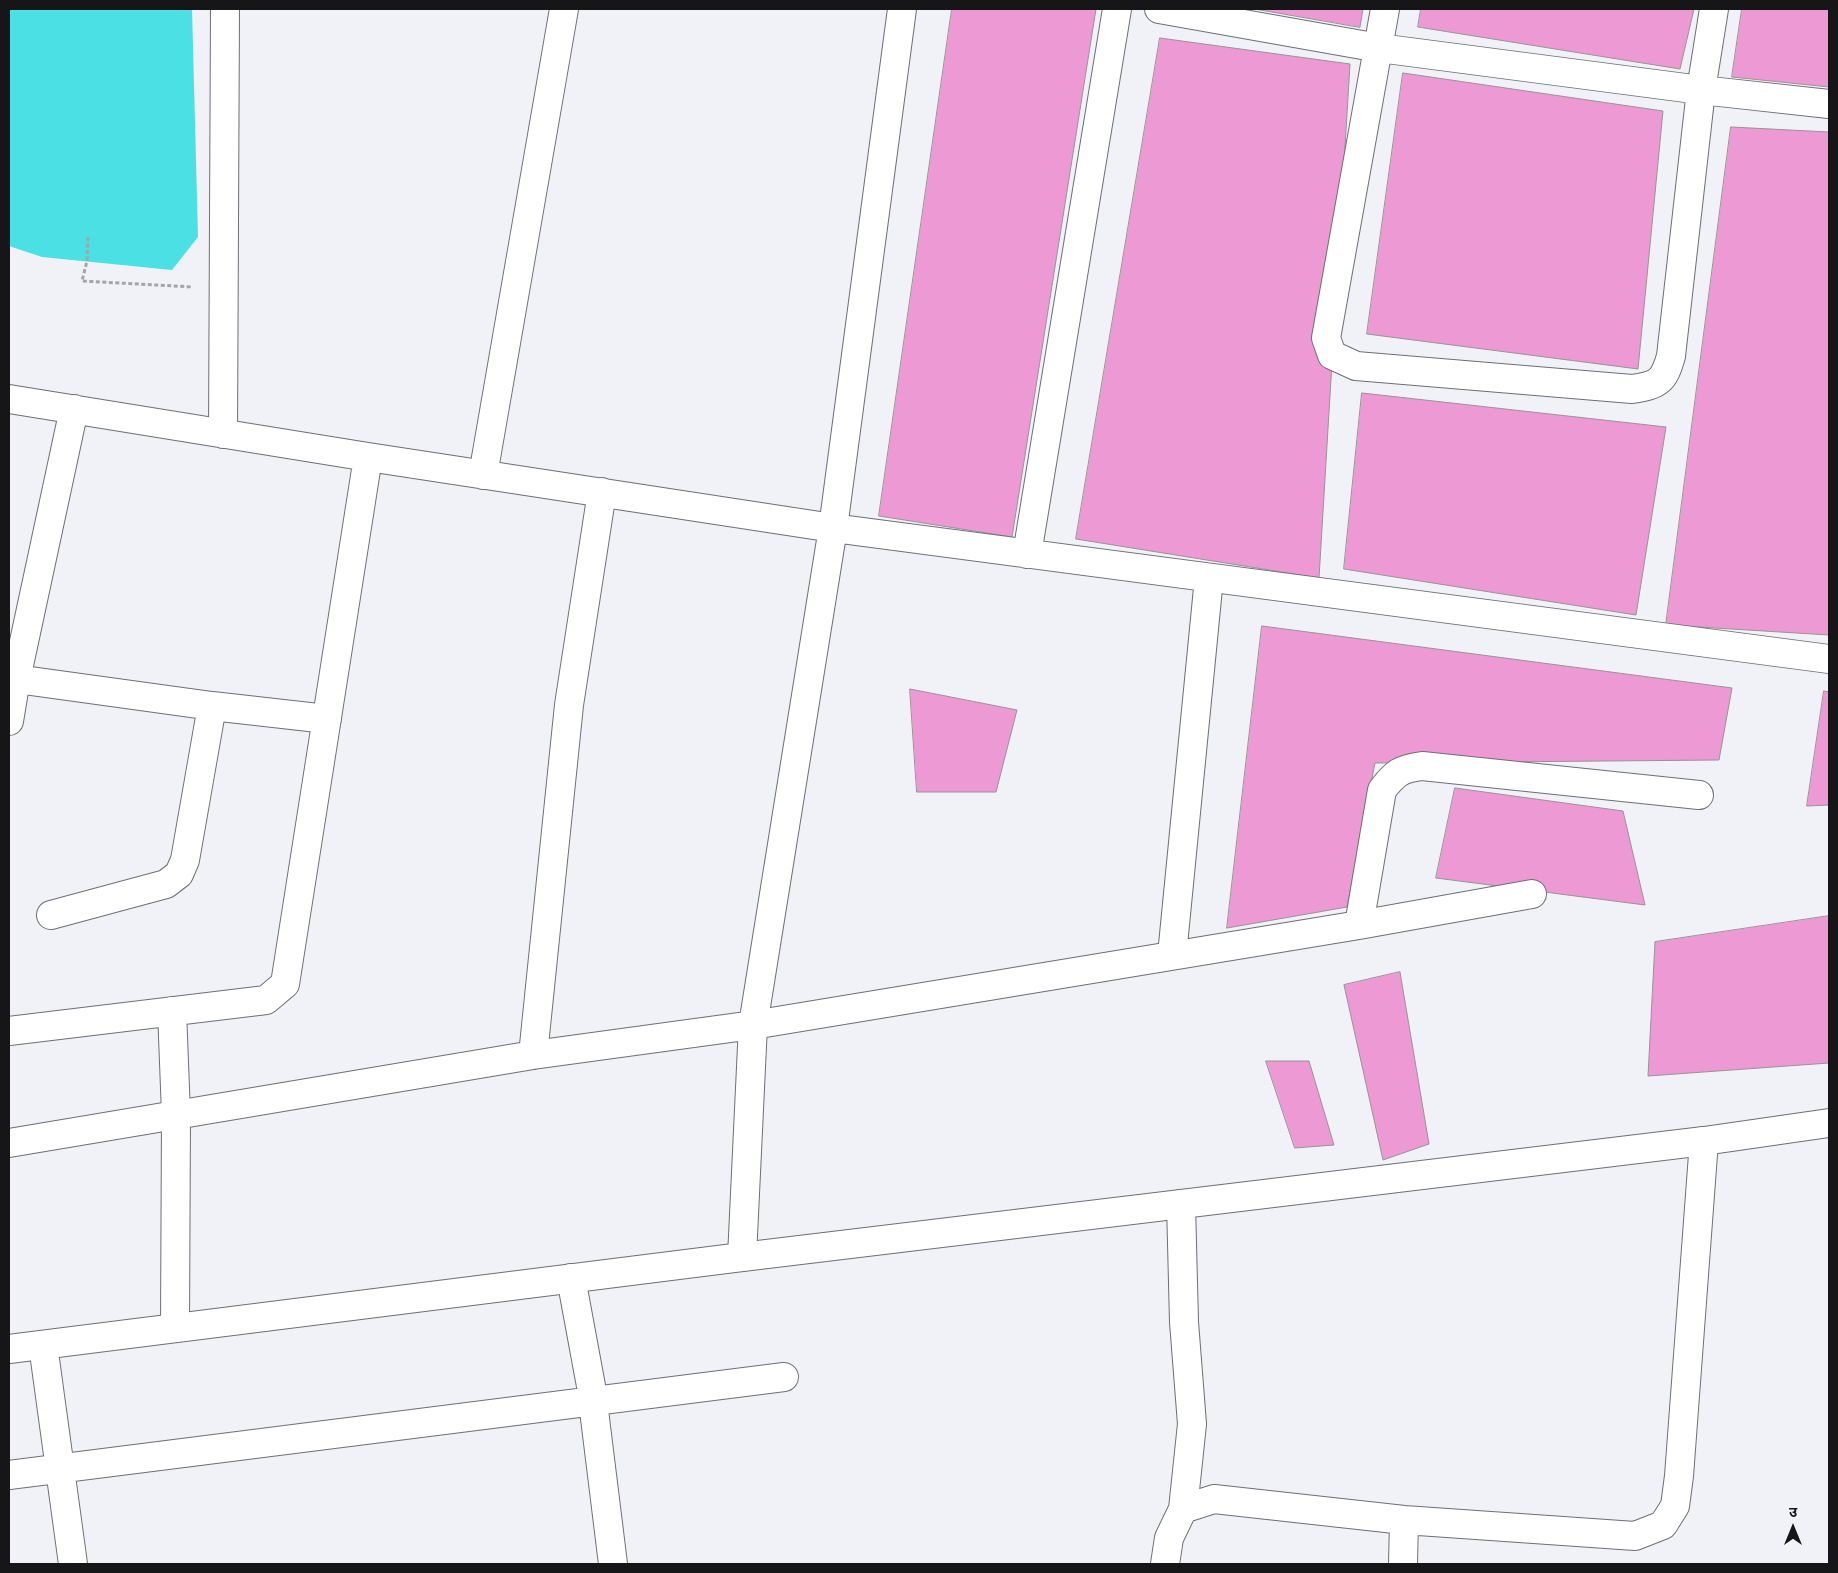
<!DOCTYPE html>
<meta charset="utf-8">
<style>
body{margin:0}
#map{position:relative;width:1838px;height:1573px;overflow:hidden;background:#f1f1f8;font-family:Bitter,"Noto Sans Devanagari",serif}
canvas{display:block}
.frame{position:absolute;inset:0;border:10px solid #161618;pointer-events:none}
.north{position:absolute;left:1768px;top:1503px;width:50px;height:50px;-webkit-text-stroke:4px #f1f1f8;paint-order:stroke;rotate:0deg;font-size:14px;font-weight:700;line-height:20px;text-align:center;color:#161618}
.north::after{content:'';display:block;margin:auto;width:18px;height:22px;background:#161618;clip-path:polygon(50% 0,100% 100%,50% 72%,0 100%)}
</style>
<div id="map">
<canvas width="1838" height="1573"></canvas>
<div class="frame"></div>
<div class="north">उ</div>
</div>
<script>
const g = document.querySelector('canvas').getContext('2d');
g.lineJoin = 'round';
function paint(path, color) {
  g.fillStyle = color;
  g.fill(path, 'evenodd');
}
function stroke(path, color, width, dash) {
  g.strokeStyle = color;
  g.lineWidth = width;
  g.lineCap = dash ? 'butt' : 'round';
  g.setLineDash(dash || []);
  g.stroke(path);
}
paint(new Path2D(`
 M9 9H192L198 237 172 270 42 257 9 246Z`), '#4be0e3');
const building = new Path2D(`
 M952 9H1096L1012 537 879 516Z
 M1255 9H1363L1360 27Z
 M1421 9H1694L1680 69 1418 27Z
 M1742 9H1829V87L1732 77Z
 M1160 38 1350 64 1319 578 1076 539Z
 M1403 73 1663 111 1638 369 1367 334Z
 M1731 127 1829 132V635L1666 625Z
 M1362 393 1666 427 1636 615 1344 569Z
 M1262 626 1732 688 1719 760 1375 763 1347 907 1227 928Z
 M910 689 1017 710 996 792H917Z
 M1824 691 1829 692V805L1807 806Z
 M1455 788 1623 811 1645 905 1436 878Z
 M1829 916V1063L1648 1076 1655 942Z
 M1400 972 1429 1144 1383 1160 1344 985Z
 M1266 1061H1309L1334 1145 1295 1148Z`);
paint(building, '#ed99d3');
stroke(building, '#989296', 1);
const minor = new Path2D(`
 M1159 9 1379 48 1701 90 1829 104
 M1385 9 1326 338 1332 355 1356 366 1632 389C1659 385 1664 381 1671 356L1701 90 1714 9
 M9 399 368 457 833 528 1829 659
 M223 434 225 9
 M483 475 564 9
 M1027 554 1117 9
 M9 678 212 706 327 719
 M9 721 16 679 74 409
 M51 915 166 884 179 874 185 860 212 706
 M1359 925 1382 790C1395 773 1400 769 1422 766L1699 795
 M1172 955 1209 578
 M172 1011 176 1114 175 1328
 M9 1031 266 1000 285 984 368 457
 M533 1055 569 705 602 492
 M9 1143 533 1055 753 1025 1359 925 1532 894
 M1181 1204 1184 1322 1192 1424 1183 1509
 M742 1257 753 1025 833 528 902 9
 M571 1278 591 1386 613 1564
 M43 1345 73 1564
 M9 1475 784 1377
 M1165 1564 1169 1538 1183 1509 1214 1499 1404 1520 1635 1536 1663 1525 1675 1506 1679 1476 1704 1141
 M1403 1564 1404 1520`);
const secondary = new Path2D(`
 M9 1349 742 1257 1704 1141 1829 1123`);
stroke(minor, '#6e6f75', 30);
stroke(secondary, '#6e6f75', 30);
stroke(new Path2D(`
 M88 237 87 261 82 281 193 287`), '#a4a4a9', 3, [4, 2.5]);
stroke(minor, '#fff', 28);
stroke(secondary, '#fff', 28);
</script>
